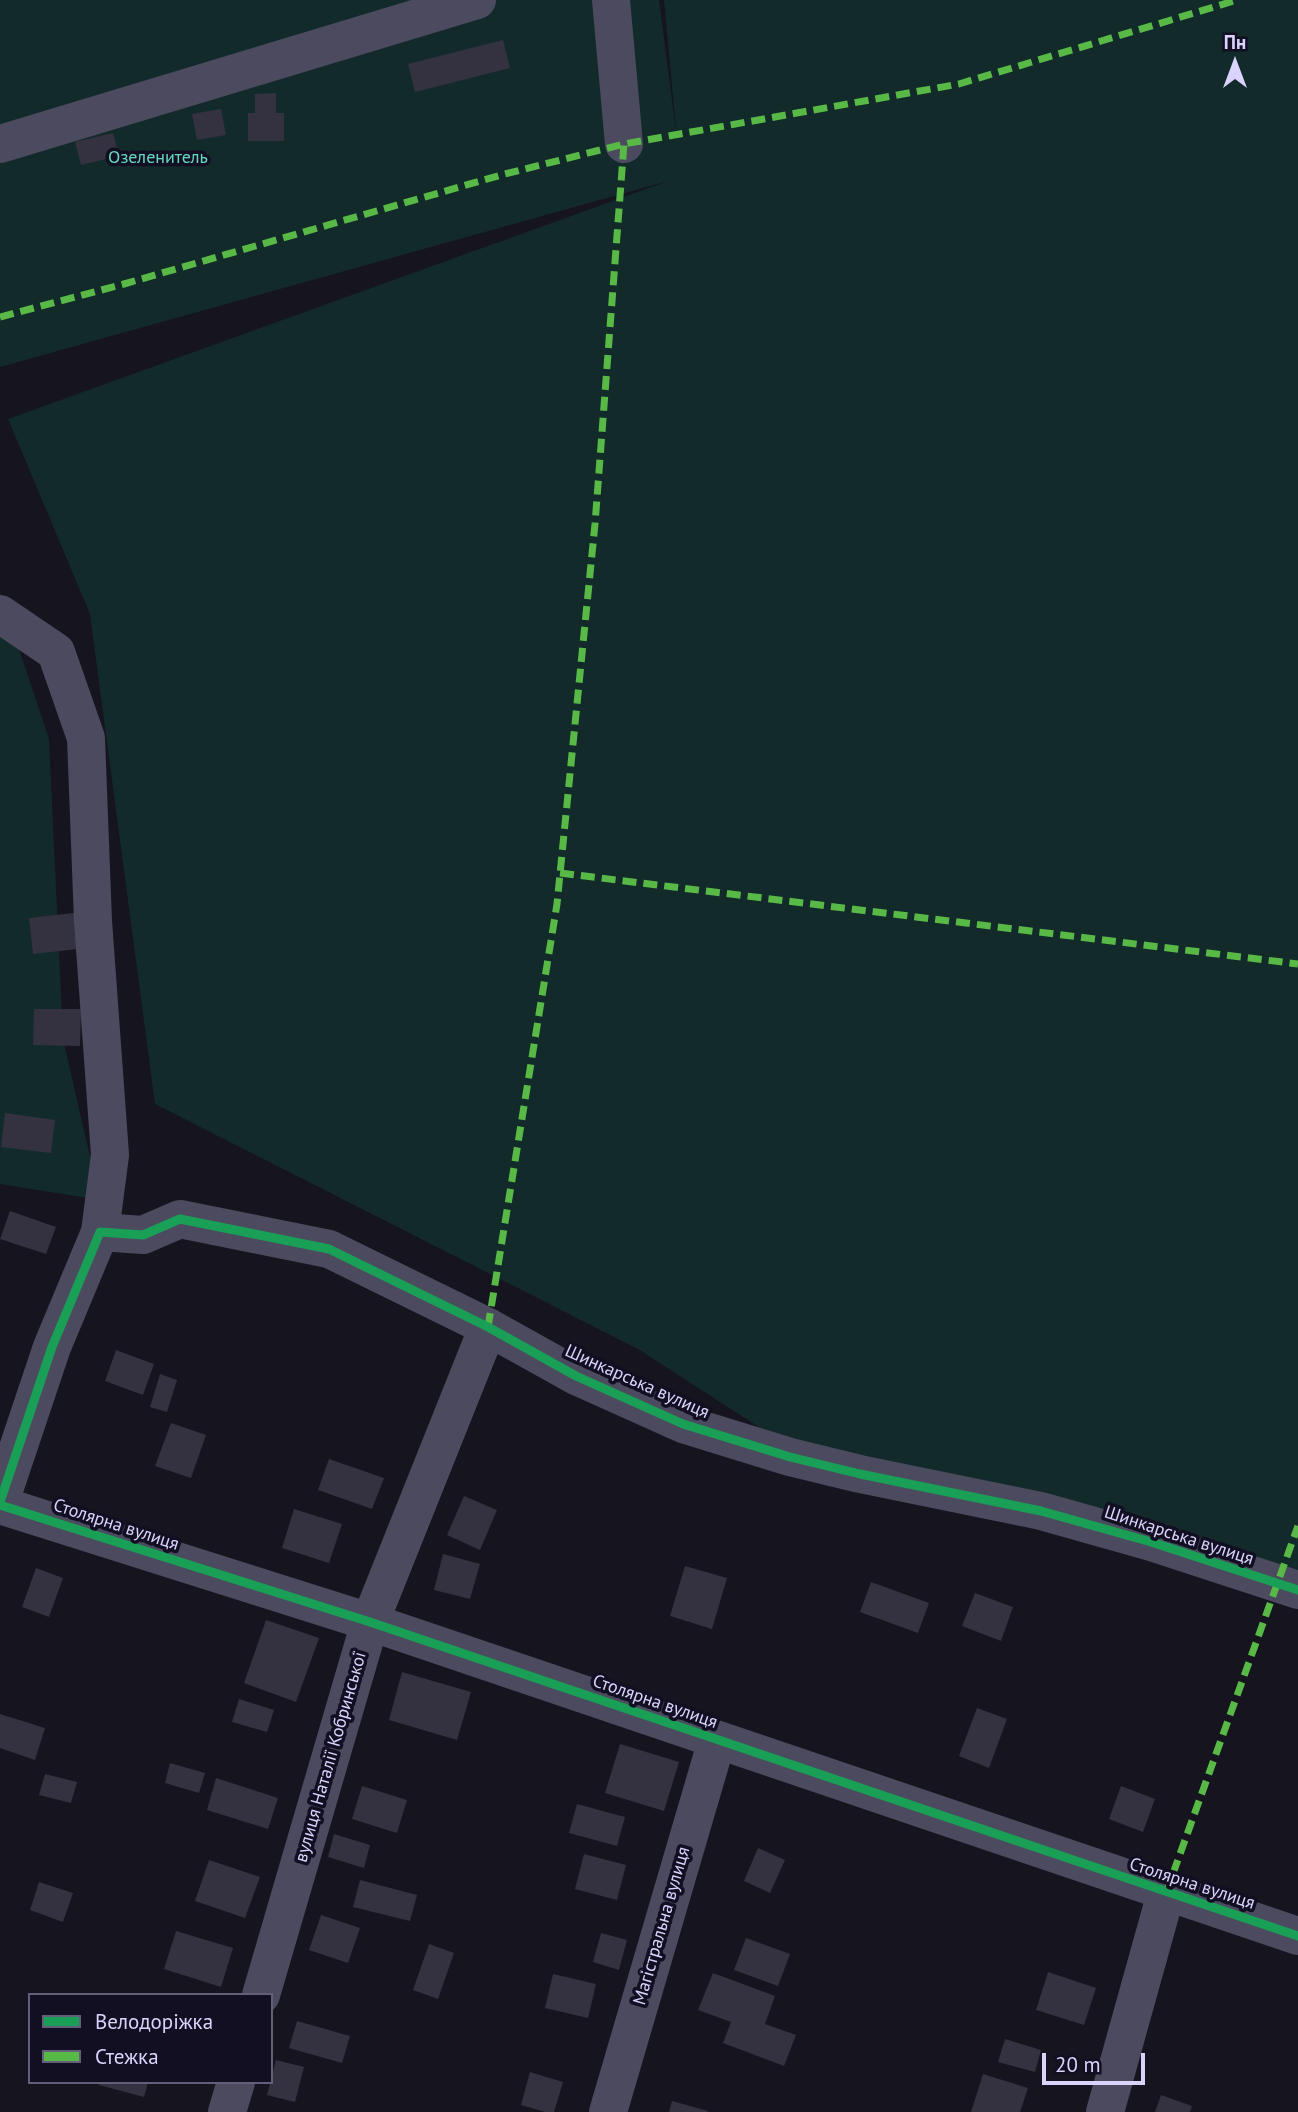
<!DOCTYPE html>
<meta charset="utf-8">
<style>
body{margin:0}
#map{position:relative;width:1298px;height:2112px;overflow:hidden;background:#16141e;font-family:"PT Sans",sans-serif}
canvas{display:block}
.legend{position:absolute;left:28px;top:1993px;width:245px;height:91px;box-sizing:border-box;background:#130f23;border:2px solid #635e7a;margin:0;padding:9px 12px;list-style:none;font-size:21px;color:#dad4fd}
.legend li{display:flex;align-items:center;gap:14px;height:35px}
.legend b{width:35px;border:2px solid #635e7a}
.north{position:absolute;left:1200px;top:28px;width:70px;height:70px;-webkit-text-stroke:5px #130f23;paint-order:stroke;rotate:0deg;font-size:19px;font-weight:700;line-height:28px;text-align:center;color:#dad4fd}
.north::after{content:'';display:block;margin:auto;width:24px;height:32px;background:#dad4fd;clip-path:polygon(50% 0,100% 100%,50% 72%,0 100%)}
.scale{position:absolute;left:1042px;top:2053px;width:103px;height:32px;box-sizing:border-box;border:4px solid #dad4fd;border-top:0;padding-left:9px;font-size:21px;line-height:24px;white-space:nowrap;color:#dad4fd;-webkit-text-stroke:5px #130f23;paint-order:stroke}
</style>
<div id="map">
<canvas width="1298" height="2112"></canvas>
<ul class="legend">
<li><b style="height:9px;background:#1a9f57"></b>Велодоріжка</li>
<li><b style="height:9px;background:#58b947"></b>Стежка</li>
</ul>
<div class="north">Пн</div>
<div class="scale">20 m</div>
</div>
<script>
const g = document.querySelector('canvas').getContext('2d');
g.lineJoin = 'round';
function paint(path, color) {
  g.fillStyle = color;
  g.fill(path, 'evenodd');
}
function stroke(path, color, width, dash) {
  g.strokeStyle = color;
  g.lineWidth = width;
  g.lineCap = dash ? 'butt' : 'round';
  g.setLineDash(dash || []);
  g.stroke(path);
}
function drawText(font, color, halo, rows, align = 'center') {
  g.font = font + ' "PT Sans",sans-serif';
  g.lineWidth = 7;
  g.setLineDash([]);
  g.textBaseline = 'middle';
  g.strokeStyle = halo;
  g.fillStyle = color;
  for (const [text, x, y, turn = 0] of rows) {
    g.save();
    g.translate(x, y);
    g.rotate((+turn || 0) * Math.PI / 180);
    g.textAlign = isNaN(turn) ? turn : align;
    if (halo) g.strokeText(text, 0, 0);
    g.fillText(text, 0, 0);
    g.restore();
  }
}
paint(new Path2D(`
 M0 0H659L677 139 664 0H1298V1571L802 1455 638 1349 155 1104 90 614 8 419 668 181 0 367Z
 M0 592 49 739 63 1039 100 1200 0 1184Z`), '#132a2b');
paint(new Path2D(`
 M503 40 510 68 415 92 408 64Z
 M276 93V113H284V141H248V113H255V94Z
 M221 109 226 135 197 140 192 114Z
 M113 133 119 156 81 165 75 142Z
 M74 913 78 949 33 954 29 918Z
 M34 1009H81L80 1046 33 1045Z
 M5 1113 55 1120 51 1153 1 1147Z
 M10 1211 56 1227 46 1254 0 1239Z
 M116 1350 154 1364 143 1395 105 1381Z
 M160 1374 177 1380 167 1412 150 1407Z
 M171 1423 206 1435 191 1478 155 1466Z
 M329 1459 384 1478 372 1509 318 1490Z
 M464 1496 497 1510 480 1550 447 1535Z
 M294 1509 342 1524 329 1563 282 1548Z
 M443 1554 480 1564 470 1599 434 1590Z
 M685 1566 727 1578 712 1629 670 1616Z
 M36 1568 63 1578 49 1617 22 1607Z
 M871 1582 929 1603 918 1633 860 1612Z
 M975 1593 1013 1607 1001 1641 962 1626Z
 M266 1620 319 1638 296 1702 244 1683Z
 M402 1672 471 1692 457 1740 389 1720Z
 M239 1699 274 1710 267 1732 232 1722Z
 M977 1708 1007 1719 989 1768 959 1756Z
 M0 1714 45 1728 35 1760 0 1748Z
 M620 1744 679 1762 664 1811 605 1793Z
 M170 1763 205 1773 199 1793 165 1783Z
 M45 1774 77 1782 71 1803 39 1795Z
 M216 1778 278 1798 268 1829 207 1810Z
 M362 1786 407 1800 397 1833 352 1819Z
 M1121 1786 1155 1799 1143 1832 1109 1819Z
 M577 1804 625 1817 617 1846 569 1833Z
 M334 1834 370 1845 364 1868 328 1857Z
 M758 1848 785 1860 770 1893 744 1881Z
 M584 1854 626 1865 617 1900 575 1889Z
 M209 1860 260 1877 245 1918 195 1901Z
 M360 1880 417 1895 410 1921 353 1907Z
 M39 1882 73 1893 63 1922 30 1910Z
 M321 1915 360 1928 348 1963 309 1950Z
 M176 1931 233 1948 221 1987 164 1969Z
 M601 1933 627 1940 619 1970 593 1962Z
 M746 1938 790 1954 778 1986 734 1970Z
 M429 1944 454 1953 438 1999 413 1990Z
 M1048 1972 1096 1988 1084 2025 1036 2010Z
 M713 1973 775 1996 765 2024 796 2035 784 2066 723 2043 731 2022 698 2010Z
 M553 1974 596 1984 588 2018 545 2008Z
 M297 2021 350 2036 342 2063 289 2048Z
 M1005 2039 1041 2050 1035 2072 998 2062Z
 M276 2060 304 2067 295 2102 267 2095Z
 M530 2072 563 2082 554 2112H545L521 2105Z
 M983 2074 1028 2088 1020 2112H971Z
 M100 2082H148L144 2097 99 2085Z
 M1161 2095 1192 2106 1190 2112H1155Z
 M672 2101 708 2111 707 2112H669Z`), '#343240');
stroke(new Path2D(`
 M611 0 624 144
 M0 144 477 0
 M0 614 56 652 86 738 93 921 110 1155 100 1232 52 1347 0 1502
 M100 1232 143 1235 180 1219 329 1249 488 1327 576 1376 683 1424 790 1457 860 1474 1041 1511 1151 1542 1298 1590
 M0 1505 370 1622 1298 1936
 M261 1995 370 1622 488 1327
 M227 2112 236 2082
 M608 2112 717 1740
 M1105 2112 1166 1893`), '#4b4a5f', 38);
stroke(new Path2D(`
 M0 317 124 284 501 175 624 144 959 84 1237 0
 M560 873 1298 964
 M488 1327 557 904 595 524 624 144
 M1166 1893 1298 1526`), '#58b947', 7, [14, 7]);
stroke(new Path2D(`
 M0 1502 52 1347 100 1232 143 1235 180 1219 329 1249 488 1327 576 1376 683 1424 790 1457 860 1474 1041 1511 1151 1542 1298 1590
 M0 1505 370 1622 1298 1936`), '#1a9f57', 9);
drawText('18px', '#63d9bf', '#130f23', [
 ["Озеленитель",158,158]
]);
drawText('18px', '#dad4fd', '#130f23', [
 ["Шинкарська вулиця",637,1382,24],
 ["Столярна вулиця",116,1525,18],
 ["Шинкарська вулиця",1179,1536,18],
 ["Столярна вулиця",655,1702,19],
 ["вулиця Наталії Кобринської",331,1757,-74],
 ["Столярна вулиця",1192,1884,18],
 ["Магістральна вулиця",662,1926,-74]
]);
</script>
